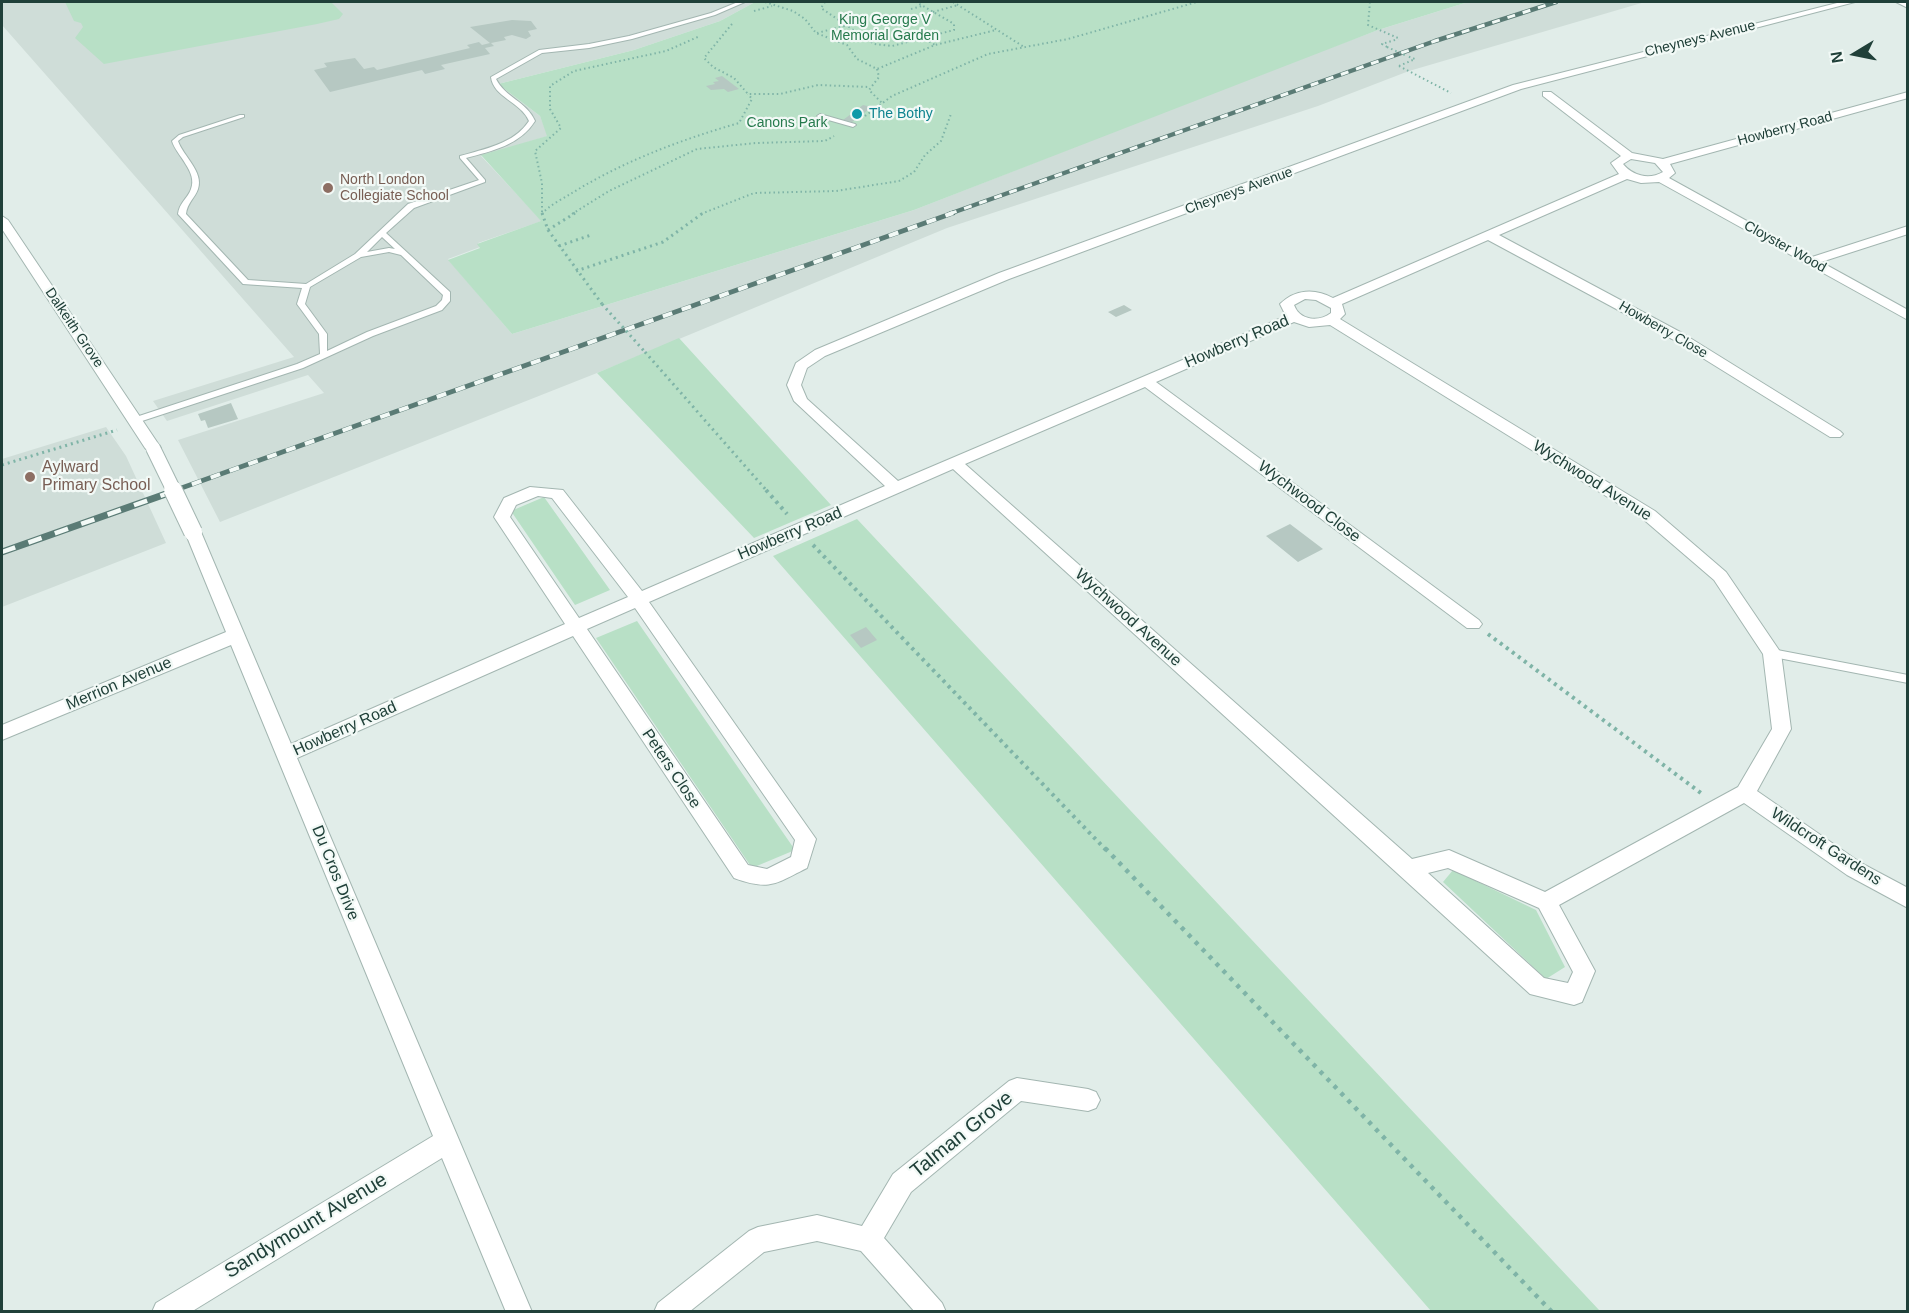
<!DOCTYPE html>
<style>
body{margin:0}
#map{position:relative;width:1909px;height:1313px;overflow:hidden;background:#e1ede9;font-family:Helvetica,sans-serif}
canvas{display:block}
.frame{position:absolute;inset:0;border:3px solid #204039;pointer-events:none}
.north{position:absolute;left:1825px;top:24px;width:60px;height:60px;-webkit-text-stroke:4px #f2f9f6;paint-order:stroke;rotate:260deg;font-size:16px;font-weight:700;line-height:24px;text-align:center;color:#204039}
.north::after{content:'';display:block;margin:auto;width:21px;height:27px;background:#204039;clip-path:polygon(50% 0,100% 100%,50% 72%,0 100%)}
</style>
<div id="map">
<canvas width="1909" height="1313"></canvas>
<div class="frame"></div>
<div class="north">N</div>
</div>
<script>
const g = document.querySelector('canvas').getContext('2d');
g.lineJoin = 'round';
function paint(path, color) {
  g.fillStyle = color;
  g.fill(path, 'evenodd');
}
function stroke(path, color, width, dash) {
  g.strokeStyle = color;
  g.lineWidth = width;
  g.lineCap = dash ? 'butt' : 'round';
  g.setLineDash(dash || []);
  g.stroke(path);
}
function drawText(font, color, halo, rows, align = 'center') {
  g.font = font + ' Helvetica,sans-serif';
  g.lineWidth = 4.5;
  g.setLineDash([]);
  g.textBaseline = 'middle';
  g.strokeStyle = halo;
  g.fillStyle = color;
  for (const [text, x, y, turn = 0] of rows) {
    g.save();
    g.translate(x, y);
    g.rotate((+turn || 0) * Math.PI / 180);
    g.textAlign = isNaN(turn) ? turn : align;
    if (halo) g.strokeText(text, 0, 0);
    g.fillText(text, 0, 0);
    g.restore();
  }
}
paint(new Path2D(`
 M2 2H755L720 21 634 50 498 84 540 116 548 136 481 156 542 221 478 243 480 247 448 259 512 334 914 210 1276 68 1378 30 1468 2H1645L1409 71 1318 106 947 228 597 373 220 522 178 440 324 393 308 375 167 421 153 401 294 357 2 25Z
 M106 427 126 456 166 543 2 607V459Z`), '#cfddd8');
paint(new Path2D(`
 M65 2H331L343 14 339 19 317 24 104 64 75 38 83 27 81 23 74 21Z
 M755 2H1468L1378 30 914 210 512 334 448 260 480 248 477 244 541 221 481 155 547 136 540 116 498 84 634 50 720 21Z
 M679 338 831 505 754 538 597 373Z
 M544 497 610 590 575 605 511 511Z
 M857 519 1600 1311H1431L773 556Z
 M637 621 795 850 752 868 596 638Z
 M1453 870 1536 910 1565 967 1546 979 1443 882Z`), '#b8e0c6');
paint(new Path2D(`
 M512 20 531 21 537 29 528 31 531 36 526 39 512 35 504 37 506 40 491 43 494 46 485 48 490 54 441 65 445 69 425 74 422 70 330 92 314 70 327 67 324 63 355 58 364 69 374 67 377 70 470 48 467 45 479 42 482 45 490 43 470 27Z
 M722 76 739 89 728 92 724 89 711 90 706 86 715 84 713 82 719 81 715 78Z
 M863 105 872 107 852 122 843 120Z
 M1124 305 1132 310 1116 317 1108 312Z
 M231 403 238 419 208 428 205 420 201 421 198 414Z
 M1290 524 1323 549 1298 562 1266 536Z
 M866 627 877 640 861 648 850 635Z`), '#b6c8c2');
const service = new Path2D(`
 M738 2H745L715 15 632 39 589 48 542 53 496 79C505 97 527 102 535 121 520 145 492 151 466 158L485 180V182L414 208 386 233 450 292V301L442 310 373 336 303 368 139 422H133V418L297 364 320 354 319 334 297 304 302 288 243 284 178 214C179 203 188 198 191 189 198 172 176 155 172 141L179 135 240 115H244V117L183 137 178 141C183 156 204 172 198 189 195 198 187 203 186 214L248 280 306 284 355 254 408 204 479 180 460 158V156C484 149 514 144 529 121 521 102 493 97 491 77L539 50 589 44 629 36 711 13ZM382 237 395 249 389 248 367 252ZM389 252 401 255 443 295 442 300 436 306 367 332 327 351V334L305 304 310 287 361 257Z
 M820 114 855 124 856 125 853 127 818 117 817 116Z
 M1772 649 1908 675V683L1768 656 1767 653Z`);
const minor = new Path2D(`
 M1841 2H1855L1521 89 1009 279 825 356 807 368 801 385 807 399 898 481 1286 316 1280 304C1295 289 1315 288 1333 298L1619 174 1611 163 1621 156 1543 96V92H1551L1632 153 1663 159 1908 92V98L1670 164 1675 173 1669 178 1812 257 1908 226V234L1821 262 1908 310V320L1659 182 1641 183 1627 179 1499 235 1682 333 1840 431 1843 434 1840 437H1830L1672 339 1488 240 1342 304 1345 314 1340 319 1655 511 1726 572 1781 653 1791 729 1757 791 1861 863 1908 888V908L1847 875 1744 803 1559 905 1595 971 1582 1002 1574 1005 1530 994 953 469 649 602 816 839 807 868C775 884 770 891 734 878L573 636 297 758 532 1312H506L442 1158 191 1312H152L156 1303 433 1136 231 645 2 740V725L226 632 185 532 187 528H199L201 532 291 744 565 624 494 517 504 498 530 487 563 490 642 591 885 486 794 401 787 385 796 363 815 350 999 273 1513 85ZM1631 159 1655 163 1663 172C1649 180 1633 176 1623 164ZM1305 299 1316 300 1331 308V313C1319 322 1300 321 1294 305ZM1294 322 1309 327 1330 325 1643 519 1714 580 1763 654 1772 729 1738 787 1545 892 1449 850 1412 859 965 464 1145 387 1467 628H1479L1482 624 1479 620 1156 382ZM538 496 552 498 628 597 579 618 510 517 516 505ZM635 608 795 840 791 857 767 869 748 865 587 629ZM1448 868 1539 908 1573 972 1568 983 1544 978 1428 873Z
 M1896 2H1908V8Z
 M2 216 8 220 161 448 158 451H148L145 448 2 229Z
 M1017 1078 1088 1089 1096 1092 1100 1100 1096 1108 1088 1111 1021 1101 911 1192 884 1238 942 1303 946 1312H915L861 1251 817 1241 764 1252 689 1312H654L658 1303 749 1231 758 1227 817 1215 862 1226 893 1174 1009 1081Z`);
stroke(service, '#a3b6b1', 2);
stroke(minor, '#a3b6b1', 2);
stroke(new Path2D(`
 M765 2 793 11 805 19 816 33 847 45 857 59 877 69 935 45 996 30
 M825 2 821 8 874 44 892 46 954 30V24L916 2
 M953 2 1024 47
 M1370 2 1368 25 1398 38
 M911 9 922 6
 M754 11 772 6
 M933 12 958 5
 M732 24 704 58 713 67 734 78 748 94H780L818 85 869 87
 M817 33 860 22
 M918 34 935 45
 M1387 47 1382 44 1398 39
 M1399 66 1451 93
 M1399 66 1415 59 1407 56
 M877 69 879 77 869 90 882 103
 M865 116 892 96 988 54 1068 39 1197 2
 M542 212V183L535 151 561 128 550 109V86L574 71 666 51 700 36
 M542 214C548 206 562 199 572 193 624 161 680 140 739 123L752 99 748 94
 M572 214 609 191 697 149 756 143 825 141 834 136
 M701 214 754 193 836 191 899 181 914 172 925 155 941 141 951 114`), '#7fb4a7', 2, [1.5, 3]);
stroke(new Path2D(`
 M542 213 548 230 602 304
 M548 230 575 213
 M559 246 591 235
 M576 271 663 242 703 213
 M645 352 767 491
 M2 465 117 430`), '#7fb4a7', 3, [2, 4]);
stroke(new Path2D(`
 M766 490 787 514
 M813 545 1106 850
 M1488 634 1701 793`), '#7fb4a7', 4, [3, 4.5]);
stroke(new Path2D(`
 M1105 848 1552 1312`), '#7fb4a7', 4.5, [4, 6]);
paint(service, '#fff');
paint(minor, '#fff');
const railFar2 = new Path2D(`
 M949 214 1435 41 1556 2`);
const railFar1 = new Path2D(`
 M173 491 953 213`);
const rail = new Path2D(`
 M2 552 177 490`);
stroke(railFar2, '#5a7b75', 4.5);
stroke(railFar1, '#5a7b75', 5);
stroke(rail, '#5a7b75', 7);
stroke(railFar2, '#f2f9f6', 3, [8]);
stroke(railFar1, '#f2f9f6', 4, [10]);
stroke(rail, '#f2f9f6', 4.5, [14]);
const minorBridgeFar1 = new Path2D(`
 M153 448 174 491`);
const minorBridge = new Path2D(`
 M173 490 193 532`);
stroke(minorBridgeFar1, '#a3b6b1', 16, []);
stroke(minorBridge, '#a3b6b1', 20, []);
stroke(new Path2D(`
 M1387 47 1407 56`), '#7fb4a7', 2, [1.5, 3]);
stroke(new Path2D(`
 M602 304 645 352`), '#7fb4a7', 3, [2, 4]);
stroke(minorBridgeFar1, '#fff', 14);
stroke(minorBridge, '#fff', 18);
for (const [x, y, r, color] of [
 [857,114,6,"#0f9aa8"],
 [328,188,6,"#8d6e63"],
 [30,477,6,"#8d6e63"]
]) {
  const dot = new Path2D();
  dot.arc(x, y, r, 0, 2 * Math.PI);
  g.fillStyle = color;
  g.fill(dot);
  stroke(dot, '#f2f9f6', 2);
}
drawText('14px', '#267a4d', '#f2f9f6', [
 ["King George V",885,20],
 ["Memorial Garden",885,36],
 ["Canons Park",787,123]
]);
drawText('14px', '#204039', '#f2f9f6', [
 ["Cheyneys Avenue",1700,39,-14],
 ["Howberry Road",1785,129,-15],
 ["Cheyneys Avenue",1239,191,-20],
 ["Cloyster Wood",1785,247,29],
 ["Dalkeith Grove",74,328,56],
 ["Howberry Close",1663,330,30]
]);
drawText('14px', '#0d838f', '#f2f9f6', [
 ["The Bothy",869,114]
], 'left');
drawText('14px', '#785e54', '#f2f9f6', [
 ["North London",340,180],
 ["Collegiate School",340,196]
], 'left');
drawText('16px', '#204039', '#f2f9f6', [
 ["Howberry Road",1237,342,-23],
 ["Wychwood Avenue",1592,481,32],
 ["Wychwood Close",1309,502,37],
 ["Howberry Road",790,534,-23],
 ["Wychwood Avenue",1128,618,42],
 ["Merrion Avenue",119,684,-23],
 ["Howberry Road",345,729,-24],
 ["Peters Close",671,769,56],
 ["Wildcroft Gardens",1826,847,33],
 ["Du Cros Drive",335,873,68]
]);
drawText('16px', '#785e54', '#f2f9f6', [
 ["Aylward",42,468],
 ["Primary School",42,486]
], 'left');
drawText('20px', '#204039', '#f2f9f6', [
 ["Talman Grove",962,1135,-39],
 ["Sandymount Avenue",306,1226,-31]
]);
</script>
